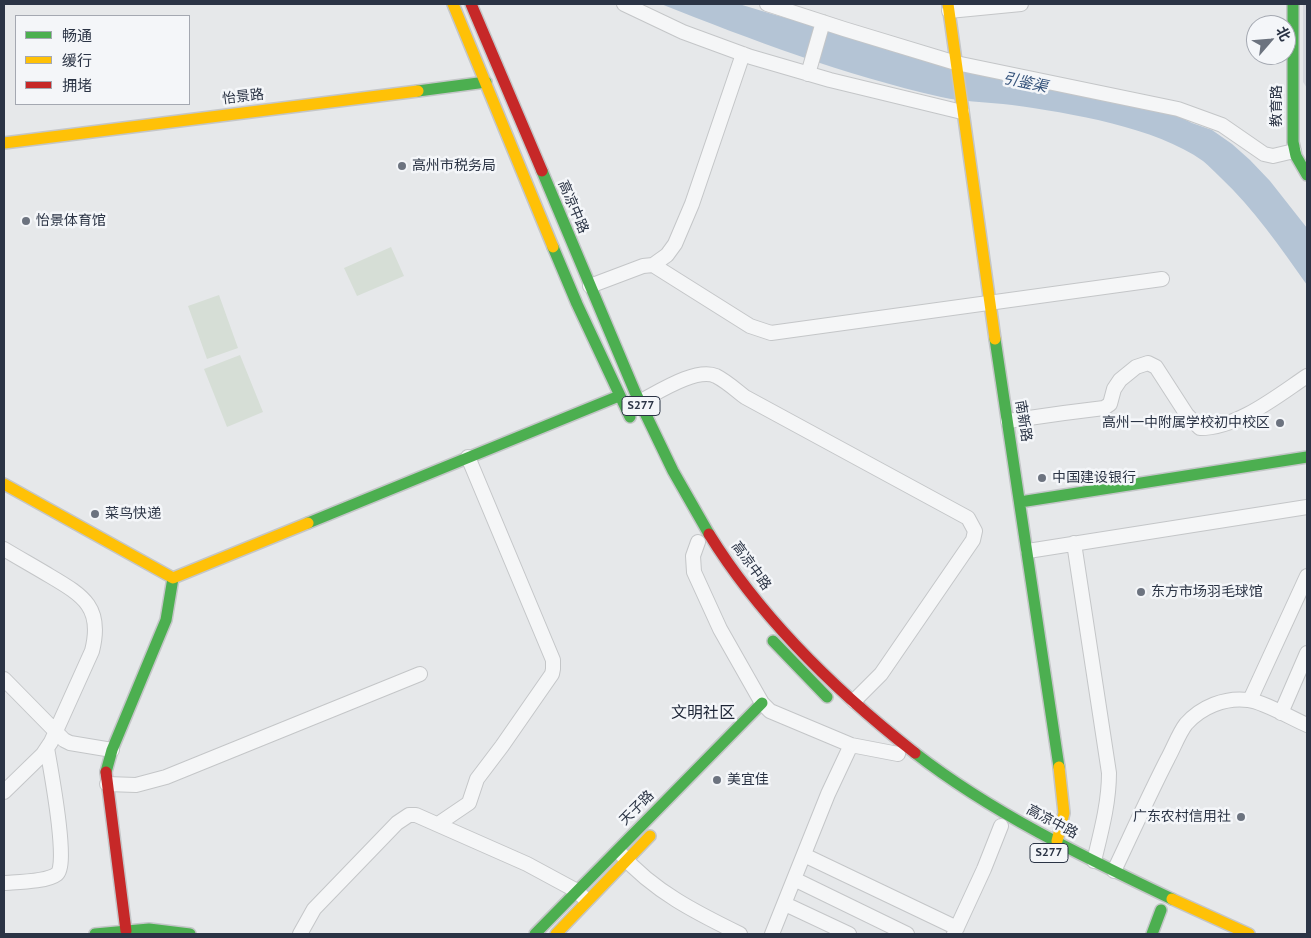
<!DOCTYPE html>
<meta charset="utf-8">
<style>
body{margin:0}
#map{position:relative;width:1311px;height:938px;overflow:hidden;background:#e6e8ea;font-family:"PT Sans","Noto Sans SC",sans-serif}
canvas{display:block}
.frame{position:absolute;inset:0;border:5px solid #2b3445;pointer-events:none}
.legend{position:absolute;left:15px;top:15px;width:175px;height:90px;box-sizing:border-box;background:#f4f6f9;border:1px solid #a4a8b1;margin:0;padding:6px 9px;list-style:none;font-size:15px;color:#2b3445}
.legend li{display:flex;align-items:center;gap:10px;height:25px}
.legend b{width:25px;border:1px solid #a4a8b1}
.north{position:absolute;left:1246px;top:15px;width:50px;height:50px;box-sizing:border-box;background:#f4f6f9;border:1px solid #a4a8b1;border-radius:50%;rotate:63deg;font-size:14px;font-weight:700;line-height:20px;text-align:center;color:#2b3445}
.north::after{content:'';display:block;margin:auto;width:18px;height:22px;background:#6c737f;clip-path:polygon(50% 0,100% 100%,50% 72%,0 100%)}
</style>
<div id="map">
<canvas width="1311" height="938"></canvas>
<div class="frame"></div>
<ul class="legend">
<li><b style="height:6px;background:#4caf50"></b>畅通</li>
<li><b style="height:6px;background:#ffc107"></b>缓行</li>
<li><b style="height:6px;background:#c62828"></b>拥堵</li>
</ul>
<div class="north">北</div>
</div>
<script>
const g = document.querySelector('canvas').getContext('2d');
g.lineJoin = 'round';
function paint(path, color) {
  g.fillStyle = color;
  g.fill(path, 'evenodd');
}
function stroke(path, color, width, dash) {
  g.strokeStyle = color;
  g.lineWidth = width;
  g.lineCap = dash ? 'butt' : 'round';
  g.setLineDash(dash || []);
  g.stroke(path);
}
function drawText(font, color, halo, rows, align = 'center') {
  g.font = font + ' "PT Sans","Noto Sans SC",sans-serif';
  g.lineWidth = 5;
  g.setLineDash([]);
  g.textBaseline = 'middle';
  g.strokeStyle = halo;
  g.fillStyle = color;
  for (const [text, x, y, turn = 0] of rows) {
    g.save();
    g.translate(x, y);
    g.rotate((+turn || 0) * Math.PI / 180);
    g.textAlign = isNaN(turn) ? turn : align;
    if (halo) g.strokeText(text, 0, 0);
    g.fillText(text, 0, 0);
    g.restore();
  }
}
paint(new Path2D(`
 M1303 4H1307V88L1303 82Z`), '#d4d7dd');
paint(new Path2D(`
 M391 247 404 276 357 296 344 268Z
 M219 295 238 348 207 359 188 306Z
 M240 355 263 412 227 427 204 369Z`), '#d6ded6');
paint(new Path2D(`
 M661 4H739L772 14 882 45 1172 113 1192 123 1212 130 1232 144 1250 160 1270 181 1307 228V285C1280 247 1254 209 1220 177 1214 171 1209 166 1203 161 1156 127 1069 113 1012 105 988 102 964 102 941 97 844 75 752 40 661 4Z`), '#b4c4d5');
const street = new Path2D(`
 M624 4 683 32 751 57 830 80 962 112
 M767 4 844 29 956 63 1178 109 1222 125 1264 154 1273 156 1294 151
 M949 11 1021 4
 M808 74 823 22
 M653 265 667 255 675 244 692 204 743 54
 M590 286 643 266 653 265 750 326 771 333 1162 279
 M639 402C657 393 696 367 716 376 726 381 736 390 745 397L968 518 975 531 973 540 881 674 854 701
 M1008 421 1064 413 1104 408 1110 404 1114 389 1120 380 1136 367 1148 363 1156 367 1187 415 1200 428C1238 428 1277 396 1307 376
 M698 542 693 556 694 572 720 629 762 703 770 711 851 745 898 754
 M1074 543 1109 773C1109 803 1101 832 1094 861
 M4 549C19 558 35 567 50 576 84 596 103 608 92 651L51 742 43 754 4 792
 M1028 551 1307 507
 M4 679 64 740 70 743 112 750
 M1250 700 1307 576
 M1281 713 1307 653
 M107 784 136 785 166 777 420 674
 M438 824 469 803 477 779 502 746 552 674 553 669V660L468 457
 M621 854C653 891 697 913 740 934
 M804 855 957 928
 M1114 871C1132 833 1149 795 1168 758 1174 747 1179 733 1186 724 1201 707 1225 697 1248 700 1262 701 1293 719 1307 725
 M794 879 907 934
 M4 883C16 882 47 882 57 874 69 865 50 766 47 748
 M785 904 849 934
 M300 934 314 909 397 823 409 815H416L527 864 577 891 583 897
 M772 934 828 794 851 745
 M954 934 984 869 1001 826`);
const fast = new Path2D(`
 M1293 4V142L1296 156 1307 175
 M418 91 486 82
 M542 171 635 392 673 471 709 534
 M553 247 577 304 630 417
 M995 339 1059 767
 M1020 502 1307 457
 M308 523 619 396
 M773 641 827 697
 M915 753C992 813 1084 857 1172 899
 M106 772 112 750 166 620 173 578
 M95 934 149 929 190 934
 M535 934 762 703
 M1152 934 1161 910`);
const slow = new Path2D(`
 M453 4 553 247
 M948 4 995 339
 M4 143 418 91
 M4 484 173 578 308 523
 M1057 841 1064 813 1059 767
 M1172 899 1249 934
 M556 934 650 836`);
const jam = new Path2D(`
 M471 4 542 171
 M709 534C761 618 837 692 915 753
 M106 772 126 931`);
stroke(street, '#c4c6c8', 16);
stroke(fast, '#c4c6c8', 14);
stroke(slow, '#c4c6c8', 14);
stroke(jam, '#c4c6c8', 14);
stroke(street, '#f5f6f7', 14);
stroke(fast, '#4caf50', 11);
stroke(slow, '#ffc107', 11);
stroke(jam, '#c62828', 11);
for (const [x, y, r, color] of [
 [402,166,5,"#6c737f"],
 [26,221,5,"#6c737f"],
 [1280,423,5,"#6c737f"],
 [1042,478,5,"#6c737f"],
 [95,514,5,"#6c737f"],
 [1141,592,5,"#6c737f"],
 [717,780,5,"#6c737f"],
 [1241,817,5,"#6c737f"]
]) {
  const dot = new Path2D();
  dot.arc(x, y, r, 0, 2 * Math.PI);
  g.fillStyle = color;
  g.fill(dot);
  stroke(dot, '#f4f6f9', 2);
}
for (const [x, y, w] of [
 [641,406,38],
 [1049,853,38]
]) {
  const box = new Path2D();
  box.roundRect(x - w / 2, y - 9.5, w, 19, 4);
  g.fillStyle = '#f4f6f9';
  g.fill(box);
  stroke(box, '#2b3445', 1);
}
drawText('bold 12px', '#2b3445', null, [
 ["S277",641,406],
 ["S277",1049,853]
]);
drawText('14px', '#2b3445', '#f4f6f9', [
 ["怡景路",243,97,-7],
 ["教育路",1277,106,-90],
 ["高凉中路",573,207,67],
 ["南新路",1023,421,81],
 ["高凉中路",751,566,54],
 ["天子路",637,808,-45],
 ["高凉中路",1052,822,28]
]);
drawText('14px', '#2b3445', '#f4f6f9', [
 ["高州市税务局",412,166],
 ["怡景体育馆",36,221],
 ["高州一中附属学校初中校区",1270,423,"right"],
 ["中国建设银行",1052,478],
 ["菜鸟快递",105,514],
 ["东方市场羽毛球馆",1151,592],
 ["美宜佳",727,780],
 ["广东农村信用社",1231,817,"right"]
], 'left');
drawText('italic 15px', '#34527a', '#f4f6f9', [
 ["引鉴渠",1025,83,12]
]);
drawText('16px', '#1d2536', '#f4f6f9', [
 ["文明社区",703,713]
]);
</script>
